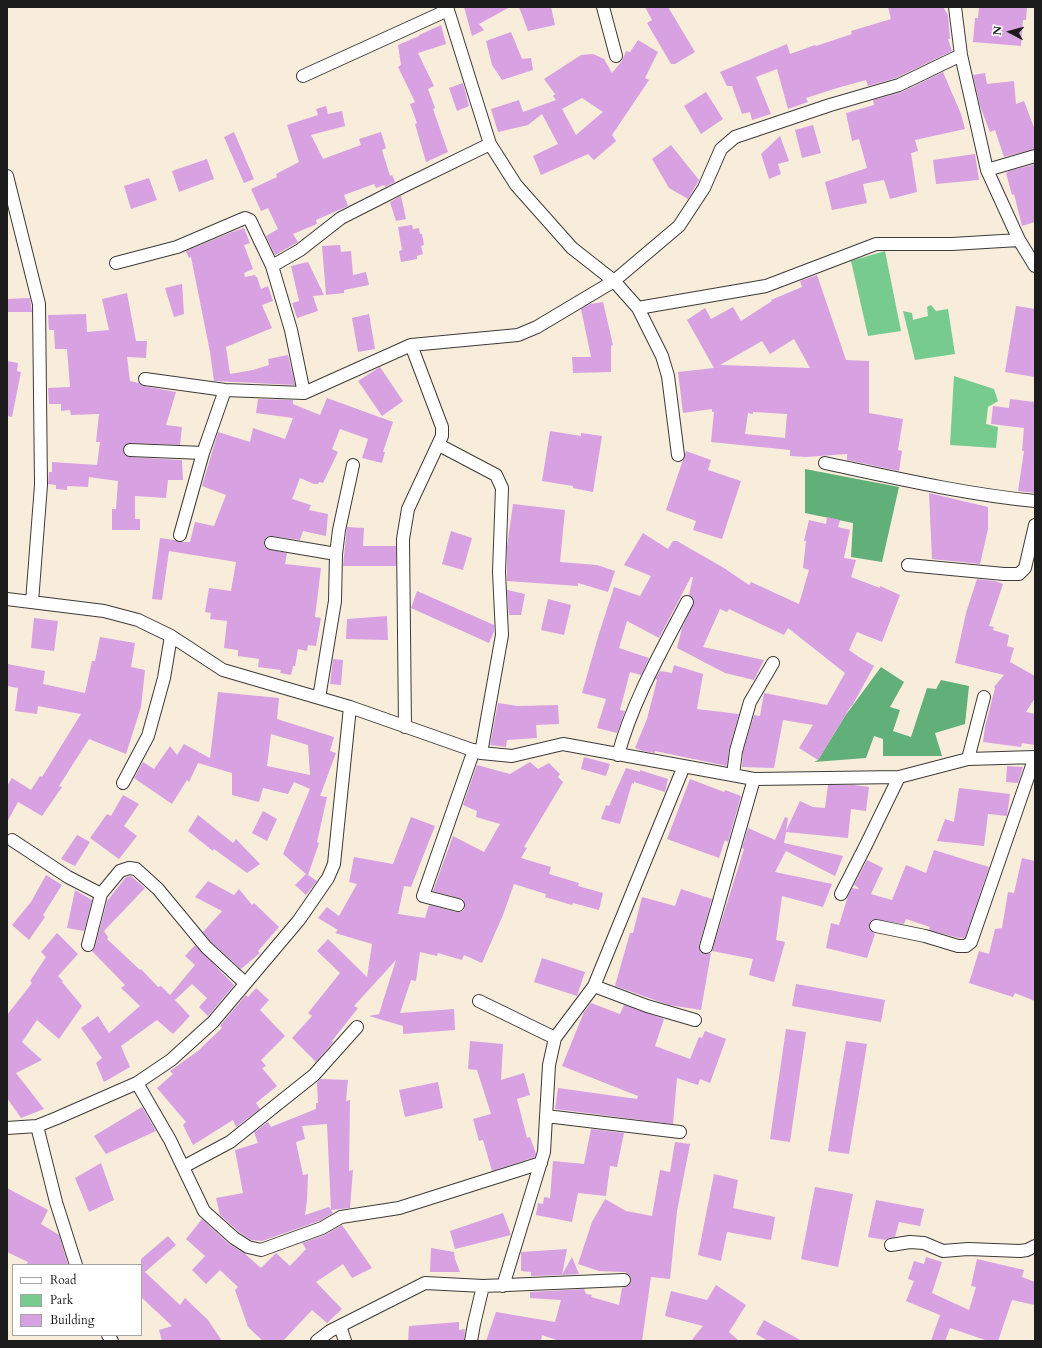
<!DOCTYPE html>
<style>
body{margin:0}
#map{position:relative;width:1042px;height:1348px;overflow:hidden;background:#f8ecdb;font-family:Cardo,serif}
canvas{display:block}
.frame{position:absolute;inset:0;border:8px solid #1c1c1c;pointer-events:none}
.legend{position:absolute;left:12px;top:1264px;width:130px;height:72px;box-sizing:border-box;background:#fff;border:1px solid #a4a4a4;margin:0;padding:5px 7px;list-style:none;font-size:12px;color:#1c1c1c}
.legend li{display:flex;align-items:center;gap:8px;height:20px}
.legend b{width:20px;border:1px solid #a4a4a4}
.north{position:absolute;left:990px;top:12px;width:40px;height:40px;-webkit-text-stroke:3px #fff;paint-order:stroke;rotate:276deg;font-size:11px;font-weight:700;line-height:16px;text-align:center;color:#1c1c1c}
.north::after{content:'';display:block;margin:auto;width:14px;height:18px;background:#1c1c1c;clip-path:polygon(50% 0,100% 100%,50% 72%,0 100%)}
</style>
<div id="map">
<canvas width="1042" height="1348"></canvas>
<div class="frame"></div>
<ul class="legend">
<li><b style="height:5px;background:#fff"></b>Road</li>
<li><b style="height:11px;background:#77cb8e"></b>Park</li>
<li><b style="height:11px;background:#d8a1e2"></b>Building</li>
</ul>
<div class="north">N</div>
</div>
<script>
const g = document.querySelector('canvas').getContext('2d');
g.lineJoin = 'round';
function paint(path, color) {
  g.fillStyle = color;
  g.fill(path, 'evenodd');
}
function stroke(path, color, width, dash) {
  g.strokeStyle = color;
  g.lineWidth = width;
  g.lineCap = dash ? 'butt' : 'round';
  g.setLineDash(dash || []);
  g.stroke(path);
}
paint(new Path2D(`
 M885 251 901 331 868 336 851 261Z
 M931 305 936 311 948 309 955 354 915 360 903 311 912 313 913 320 928 316 927 307Z
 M954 376 994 389 998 401 988 407 986 424 998 427 996 448 950 445Z`), '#77cb8e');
paint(new Path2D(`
 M805 469 899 487 882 562 851 557 853 523 805 513Z
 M881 667 904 682 890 707 900 710 893 731 911 737 927 688 936 689 941 680 969 686 965 724 935 733 942 756H883V739L874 736 866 758 814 762 818 760 845 716Z`), '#61af79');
paint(new Path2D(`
 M464 7H510L479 24 484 30 472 36Z
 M519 7H551L555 25 528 31Z
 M645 7H668L695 52 675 64H671L647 23 652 20Z
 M888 7H943L948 15 950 39H948L952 51 896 78 868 86 866 80 837 88 806 98 808 102 788 109 777 69 756 77 771 114 752 120 750 112 742 114 732 86H727L720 72 787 44 790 54 815 45 816 46 852 34 851 31 891 19Z
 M979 7H1027L1026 20H1023L1021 46 973 42 975 18H978Z
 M441 25 446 44 418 53 434 86 428 89 435 108 433 109 448 152 426 162 415 124 417 123 410 104 415 102 398 67 401 65 398 45 419 36V35Z
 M511 32 522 59 531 58 533 70 502 80 492 65 486 41Z
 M638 40 658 52 645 78 649 80 612 135 616 141 594 160 588 154 541 175 533 156 558 144 542 114 528 125 498 132 491 109 519 100 523 112 556 100 553 96 555 94 544 79 581 55 593 54 604 59 612 73 622 61 626 51 630 52ZM582 98 603 112 576 135 562 109Z
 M943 72 961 114 965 129 915 140 918 151 911 153 917 192 890 199 884 180 863 184 867 203 832 210 825 182 867 168 859 139 852 141 846 113 874 105 873 100 902 92Z
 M985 73 987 84 1014 81 1016 104 1024 101 1035 130V149L1004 157 995 130 990 132 980 106 973 75Z
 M463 83 469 106 457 111 449 88Z
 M706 92 723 119 701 134 684 106Z
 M326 106 328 114 342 111 345 126 311 135 323 159 361 145 359 139 381 132 386 148 382 150 390 176 392 175 395 182 385 187 384 185 376 188 374 184 344 195 348 206 316 220 317 224 293 234 298 242 275 255 266 236 278 229 268 208 261 211 251 189 277 177 276 174 299 162 287 125 318 115 316 109Z
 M813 125 821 153 802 158 795 130Z
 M234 132 254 179 244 183 224 137Z
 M780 136 789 161 778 164 781 174 769 179 761 154Z
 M671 145 699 180 688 199 669 188 652 159Z
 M975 154 979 180 936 184 933 160Z
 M207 159 214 179 179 192 172 171Z
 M1035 164V222L1022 226 1014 194 1012 195 1006 173 1009 171Z
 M149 178 157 200 131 209 124 186Z
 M401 196 406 219 396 221 390 202Z
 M412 225 413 229 419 228 420 234H422L424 245 421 246 423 254 417 256V259L401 262 399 251 402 250 398 227Z
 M244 228 250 243 244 245 253 269 244 273 245 277 255 275 256 277H257L261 289 268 286 273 301 262 305 272 328 226 347 230 374 253 370 269 365 268 359 288 355 295 385 214 381 210 352 191 257 189 258 186 251 232 232Z
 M340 245 341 252 351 251 353 275 366 272 369 285 344 290V293L326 295 322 246Z
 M308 262 324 295 313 296 318 311 297 318 292 303 299 301 291 266Z
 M817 275 846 360 869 361V413L903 419 898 450 902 451 899 471 847 460V454L806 457 790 456V450L711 442 714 412H712V409L683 413 678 372 714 368 687 320 705 308 711 319 733 307 741 321 772 301 771 300 802 287 800 281ZM794 339 810 368 720 365 762 341 770 354ZM753 412 787 414 785 438 745 434 748 413 753 414Z
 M182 284 184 314 174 317 165 288Z
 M127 293 136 341H147L146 358 127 357 130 381 139 383 144 386 176 392 166 425 182 427 180 445 130 443 124 446 123 453 126 456 130 457 182 460 183 480H168L166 498 135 496V519H140V530H112V509H116L118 481 89 477 88 487 67 486V490L56 489V485L48 484 49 472H52V462L97 465 100 442H96L99 414 71 415 70 410 61 411V404H49L48 388 70 387 67 349H55L54 330H49L48 315 86 314 87 332 109 330 102 299Z
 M30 298 32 312H7V299Z
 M603 302 613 345 611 346V372L573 373 572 357H591L581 309 590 304Z
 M1016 306 1035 309V377L1005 372Z
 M369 314 375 349 358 352 352 318Z
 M7 361 18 363 17 371 21 372 12 417 7 416Z
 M380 367 403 401 382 416 358 381Z
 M327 398 393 422 383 452H385L382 463 362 458 368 439 340 429 332 449 338 452 323 483 319 482 318 484H314L300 478 292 499 311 505 309 510 328 514 326 536 303 531 300 540 272 536H268L264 541V546L267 549 287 553 285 564 321 568 315 617 321 618 316 646 308 645 307 651 298 649 295 666H293L291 675 280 673 281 670 258 667 259 659 238 656V650L224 648 227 621 210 619 211 613 205 612 209 588 231 591 236 562 169 551 162 600 152 599 160 538 174 540 178 542H190L195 522 214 526 226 495 202 486 218 432 250 442 253 428 285 439 293 418 256 413 258 399 293 400V404L320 415Z
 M1010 399 1035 402V493L1018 491 1024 451H1022L1024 428 991 424 993 406 1009 408Z
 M550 431 581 436V433L602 436 593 492 573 488V486L542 481Z
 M686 451 711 460 708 470 741 481 722 539 693 530 696 521 666 510Z
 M929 493 988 507V529L980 564 932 559Z
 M513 504 565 510 560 562 597 565 615 571 608 592 578 583V586L507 581V547Z
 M827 517 840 520 838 527 850 530 844 558 856 560 851 577 880 588V586L900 595 882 642 857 632 849 650 859 657 874 666 852 706H851L818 760 799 748 813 725 783 720 774 768 742 767 743 752 754 715 760 716 764 693 827 705 845 673 788 628 784 635 729 609 727 612 720 609 703 647 764 660 754 680 725 673 677 648 682 628 694 602 693 598 689 595 693 577H691L659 638 627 621 619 648 649 658 641 675 630 672 620 710 625 711 617 733 597 728 606 699 582 693 598 637 614 587 640 596 651 576 624 565 643 533 668 549 673 541H677L724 568 749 585 751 582 799 604 809 570 803 568 806 541H804L809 520 826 524Z
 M347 527 364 528 363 546H396V566H343Z
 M451 531 472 538 463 570 442 564Z
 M977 579 995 581 1003 584 989 626 994 627 993 630 1009 635 1007 646 1014 648 1010 662 1035 676V698L1026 712 1035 714V745L1022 743 1021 747 983 742 985 727 995 688 994 687 1004 675 955 663 966 613Z
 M507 590 525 594 521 615H509Z
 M417 591 494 625V632L489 643 411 608Z
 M548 599 571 605 564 635 541 630Z
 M387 616 388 640 346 639 347 619Z
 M34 618 58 621 54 651 31 648Z
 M100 637 135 643 131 667 145 670 141 707 126 754 89 739 59 786 62 787 42 816 18 802 7 822V786L12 778 31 790 40 776 42 777 81 714 38 706 37 714 15 711 18 688 7 686V664L45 671 43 684 85 693 92 661H95Z
 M333 659 343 660 341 685 330 684Z
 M674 665 703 674 697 709 739 714 729 749 727 766 655 751V753L643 751 635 748 647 719 657 680 655 679 660 671 672 673Z
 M218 692 279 698 277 719 334 737 330 751 336 753 320 796 327 797 317 842 319 843 308 875 317 881 306 895 295 885 306 874 283 854 310 789 294 782 288 794 263 788 259 802 232 795V773L198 763 189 782 187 780 172 804 134 778 143 762 154 769 170 746 177 755 184 744 210 758ZM271 734 308 745 310 775 267 766Z
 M498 703 518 706 558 705 559 724 536 725 537 738 507 740 506 747 490 745Z
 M584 757 610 764 606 776 581 769Z
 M530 762 538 769 549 763 560 774 558 777 563 782 524 847 527 848 521 858 551 867 549 874 579 883 578 886 603 893 599 910 573 903 572 905 545 897 546 894 514 884 503 915 482 963 464 955 462 960 438 953 437 956 420 952 416 981 411 980 400 1013 454 1009 455 1030 403 1034V1026L369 1016 379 1014 396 960 354 1006 358 1008 332 1041 333 1042 316 1062 292 1038 312 1016 308 1013 340 973 317 951 328 939 367 977 372 944 335 933 338 930 318 918 327 907 339 916 357 884 349 882 354 857 393 864 411 817 435 826 411 887 404 886 398 914 425 918 429 905 456 912H460L464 910 465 906 463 899 433 891 453 836 484 852 500 824 476 817 477 811 463 805 477 765 510 774Z
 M1007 766 1023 767 1018 783 1006 782Z
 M626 768 640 772V770L668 779 665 792 634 782V784L632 783 620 824 601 819 606 805 609 806Z
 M690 779 724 792 725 790 741 796 728 842 725 840 719 858 667 839Z
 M828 785H854L869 787 866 811 851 809 848 838 786 832 784 843 843 856 835 876 786 851 775 872 832 884 823 907 782 896 776 940 785 942 774 982 749 975 753 959 712 951 744 849 742 848 748 828 775 840 785 817 788 818 786 831 800 801 813 807 825 808Z
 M959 788 1010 794 1007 816 988 814 984 846 937 841 945 819 954 822Z
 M123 795 139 804 124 826 137 836 119 859 90 838 107 814 111 816Z
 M263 811 277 819 267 841 252 833Z
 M198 815 233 843 236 839 260 864 247 873 214 849 213 851 188 831Z
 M77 835 90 842 75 866 61 859Z
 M934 850 989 867 965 938H959L929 930 930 927 906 919 904 924 874 919 871 921 869 925 871 931 875 934 867 958 826 948 831 923 839 925 848 896 852 888 858 889 859 888 854 885 867 860 883 868 871 894 892 900 906 865 926 873Z
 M1022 858 1035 861V1001L1015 993 1013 997 969 983 979 951 989 954 995 929 1002 928 1008 892 1014 893Z
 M46 875 62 885 43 915 45 917 29 940 12 925 31 902Z
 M131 876 145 888 104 931 108 937 107 939 140 970 141 969 158 987 161 986 170 995 195 965 185 956 195 945 234 985 208 1016 199 1007 207 998 192 984 175 1000 173 998 190 1016 173 1034 157 1020 121 1046 130 1067 104 1082 96 1063 102 1058 81 1028 98 1016 109 1033 140 1006 121 988 125 985 92 951 95 947 107 901 126 877Z
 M208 881 234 895 239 889 252 905 254 903 279 927 258 951 260 953 241 969 211 942 203 932 222 911 195 897Z
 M681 889 712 899 699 945 701 952 704 954 711 953 701 1010 669 1005 615 986 630 933H633L642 897 675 906Z
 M75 890 92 900 84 931 67 928Z
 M57 933 78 954 58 976 63 981 62 982 82 1006 59 1039 37 1020 22 1042 42 1060 16 1073 44 1109 21 1118 7 1098V1015L32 983 30 981 46 957 41 952Z
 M542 958 585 972 577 996 534 982Z
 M796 984 885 1000 881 1022 792 1006Z
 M256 988 269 1000 260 1010 285 1036 261 1060 266 1066 262 1068 277 1086 256 1103 260 1109 236 1127 233 1120 193 1145 183 1125 186 1122 157 1088 173 1074 170 1071 198 1051 222 1028 220 1026 246 995 248 997Z
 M591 1003 620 1014 624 1005 664 1019 655 1046 690 1059 699 1037 702 1038 705 1031 726 1039 710 1083 700 1079 698 1085 677 1078 673 1124 555 1109 558 1088 637 1099 638 1096 562 1066 584 1012Z
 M786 1029 806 1032 790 1142 770 1139Z
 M470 1041 503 1044 501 1080 524 1073 530 1095 517 1099 527 1138 530 1137 536 1154 535 1157 492 1171 483 1140 479 1141 473 1119 491 1114 477 1070 468 1069Z
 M846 1041 867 1044 849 1154 828 1151Z
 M320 1079 348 1080 346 1101 350 1100 349 1171 353 1170 350 1208 331 1210 327 1124 302 1126 305 1139 296 1142 303 1175 308 1174 307 1200 305 1215 329 1207 333 1213 319 1221 262 1241 251 1240 239 1232 220 1215 216 1198 243 1193 235 1150 258 1143 254 1132 268 1122 271 1127 316 1109V1103H318L317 1083Z
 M438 1082 443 1108 405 1117 399 1090Z
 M142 1107 156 1131 106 1154 94 1136Z
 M591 1129 624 1133 617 1167 610 1166 606 1196 578 1193 572 1222 536 1215 538 1203 543 1204 544 1197 550 1198 553 1161 584 1164Z
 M675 1142 690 1144 677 1211 670 1279 651 1277 642 1341H559L542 1335 541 1341H486L496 1312 555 1322 561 1300 530 1298V1292L584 1289 586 1294 592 1295 591 1297 619 1305 622 1288 628 1286 631 1283V1279L630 1276 625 1272 599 1271 578 1264 592 1222 605 1199 626 1211 652 1216 660 1170 670 1172Z
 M101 1163 114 1200 89 1212 75 1178Z
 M714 1174 738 1180 733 1208 775 1217 771 1240 727 1232 721 1261 698 1255Z
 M815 1187 853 1194 838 1267 801 1259Z
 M7 1188 48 1210 41 1224 59 1235 68 1265H26L28 1262 7 1252Z
 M876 1200 924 1209 920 1226 899 1222 895 1237 889 1238 885 1240 868 1237Z
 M503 1213 511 1235 455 1249 450 1231Z
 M202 1219 229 1244 244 1253 261 1268 276 1253 290 1266 306 1249 302 1243 325 1235 342 1225 372 1268 352 1278 343 1264 316 1282 342 1309 327 1323 312 1310 283 1341H263L248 1327 235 1290 238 1287 220 1270 206 1284 192 1270 205 1256 186 1239Z
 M168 1236 176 1245 145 1272 180 1305 185 1298 208 1320 222 1341H162L159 1330 172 1326 141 1297V1259Z
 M431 1248 454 1252 455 1259 460 1272H430Z
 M567 1249 562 1275 531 1276V1272L521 1271V1252Z
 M572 1257 579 1274 562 1275Z
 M926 1257 942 1262 932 1293 969 1310 976 1287 971 1286 977 1259 1024 1270 1022 1277 1035 1282V1305L1012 1300 998 1341H988L950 1328 945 1341H931L940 1315 906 1301 914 1281 908 1279 914 1261 924 1264Z
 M716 1285 746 1305 729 1332 739 1341H691L703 1326 665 1316 671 1291 707 1300Z
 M764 1320 802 1341H768L756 1334Z
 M459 1322V1330L465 1329 464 1341H408L409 1326Z`), '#d8a1e2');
const minor = new Path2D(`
 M447 7 490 144 516 185 572 248 614 281 638 308 662 356 668 376 678 455
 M603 7 616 56
 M955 7 961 55 987 170 1019 240 1035 266
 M303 76 448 10
 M987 170 1035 156
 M7 176 39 304 41 485 32 602
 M116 263 177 247 245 218 250 220 272 266 291 330 304 393
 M272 266 300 250 341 218 404 186 490 144
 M638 308 766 286 876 244H952L1019 240
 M145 379 225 390 304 393 411 345 518 335 537 327 614 281 679 226 704 188 721 149 735 137 830 105 899 85 961 55
 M439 445 496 475 502 488 499 572 502 635 481 753
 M130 450 203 453
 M825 463C895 478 964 494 1035 501
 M180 535 203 453 225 390
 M271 543 336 554
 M908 565 1004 574H1019L1025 568 1035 525
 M7 599 104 611 138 620 171 636 223 670 350 707 481 753 512 756 563 744 754 779 899 777 968 759 1035 757 971 942 966 946H958L925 936 876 926
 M319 698 335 601 336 554 339 530 353 465
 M405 727 403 539 408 509 442 436V427L411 345
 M618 755C633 700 661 652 687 602
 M968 759 984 697
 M733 775 736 751 750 702 773 663
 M123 783 148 736 164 678 171 636
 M12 840 68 877 101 894
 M841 894 866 845 899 777
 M458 905 423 896 474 750
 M88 945 101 894 120 871 129 868 136 869 158 889 206 947 245 983
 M706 947 754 779
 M594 986 647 1006 695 1020
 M479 1001 555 1038
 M137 1083 170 1140 204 1211 234 1238 248 1247 261 1250 322 1228 341 1217 399 1208 541 1163
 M546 1116 680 1132
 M37 1126 56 1202 76 1265
 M7 1128 37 1126 57 1118 137 1083 171 1060 213 1022 299 920 328 878 334 864 350 707
 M183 1167 230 1142 314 1075 357 1027
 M891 1245 910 1242 924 1243 943 1251 968 1249 1020 1251 1027 1250 1035 1246
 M503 1286 544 1152 549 1065 555 1038 594 986 684 766
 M340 1326 345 1341
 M108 1335 112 1341
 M317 1341 330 1331 425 1283 483 1286 624 1280
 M471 1341 474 1324 483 1286`);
stroke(minor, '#3d3b39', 14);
stroke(minor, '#fff', 12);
</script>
